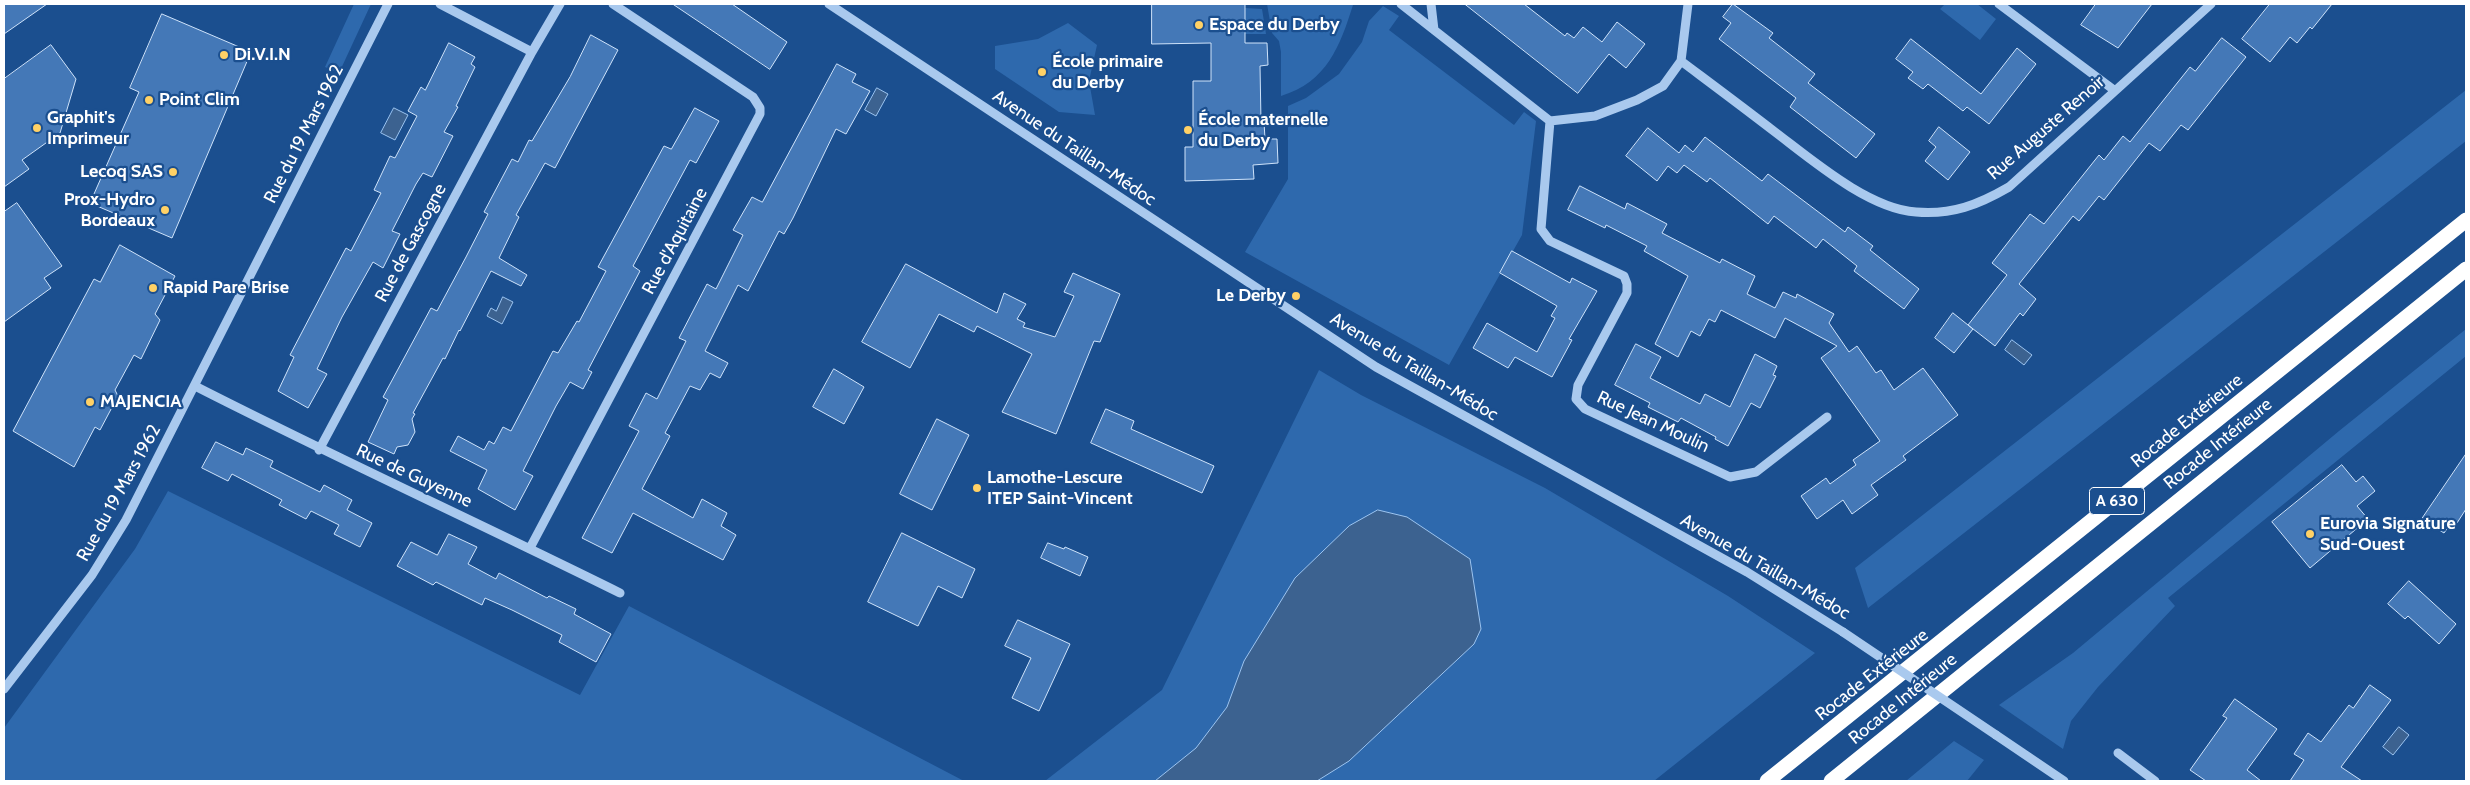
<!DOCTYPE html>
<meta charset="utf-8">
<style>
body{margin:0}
#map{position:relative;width:2470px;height:785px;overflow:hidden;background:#1b4f8f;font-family:Cabin,sans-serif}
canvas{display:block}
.frame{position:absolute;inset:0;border:5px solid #fff;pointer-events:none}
</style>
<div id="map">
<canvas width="2470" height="785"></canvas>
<div class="frame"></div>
</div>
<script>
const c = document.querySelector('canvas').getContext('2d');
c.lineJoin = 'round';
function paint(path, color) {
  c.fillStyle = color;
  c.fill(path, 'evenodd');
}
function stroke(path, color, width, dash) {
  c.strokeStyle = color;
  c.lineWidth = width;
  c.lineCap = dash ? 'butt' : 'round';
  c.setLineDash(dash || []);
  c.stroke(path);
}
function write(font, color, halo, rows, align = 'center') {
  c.font = font + ' Cabin,sans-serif';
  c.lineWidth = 4.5;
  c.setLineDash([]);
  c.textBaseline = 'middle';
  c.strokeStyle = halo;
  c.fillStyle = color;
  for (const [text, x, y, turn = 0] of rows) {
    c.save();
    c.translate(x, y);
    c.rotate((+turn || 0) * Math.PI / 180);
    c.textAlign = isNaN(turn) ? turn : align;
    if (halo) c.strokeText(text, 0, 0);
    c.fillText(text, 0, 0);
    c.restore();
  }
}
paint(new Path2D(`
 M354,4H371L339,73L325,67Z
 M1267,4L1353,5C1340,46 1327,82 1281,96V52L1279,41L1272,33Z
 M1945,4H1977L1996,19L1980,40L1940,9Z
 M1383,6L1399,16L1389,30L1514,125L1524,112L1536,121L1522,235L1449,365L1245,252L1288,179V106L1306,98L1339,74L1362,42L1369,21Z
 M1245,8L1262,9L1266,34H1245Z
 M1068,23L1097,45L1089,81L1095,115L1059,112L995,69V46L1038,39Z
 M2466,90V141L1868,608L1855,568Z
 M2466,329V356L2168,598L2175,606L2098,687L2071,721L2063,749L1999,705L2073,653L2339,431Z
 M1319,370L1361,395L1545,488L1728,596L1815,653L1654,781H1045L1162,690Z
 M168,491L580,695L629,606L964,781H4V728L135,549Z
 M1954,741L1984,760L1967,781H1906Z`), '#2e69ad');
const water = new Path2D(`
 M877,88L888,94L876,116L865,110Z
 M394,108L408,115L395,140L381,133Z
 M503,297L513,302L502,324L487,316L491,308L496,311Z
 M2012,340L2032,355L2024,365L2005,350Z
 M1378,510L1407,517L1470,559L1481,629L1474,644L1349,761L1317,781H1155L1196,748L1227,707L1244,661L1295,578L1349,526Z
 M2399,727L2409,735L2393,755L2383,747Z`);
paint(water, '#3c6290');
stroke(water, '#9cc4f0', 1);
const building = new Path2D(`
 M4,4H47L4,34Z
 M673,4H732L787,42L770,69Z
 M1152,4H1245V43H1267L1268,65L1260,66L1261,122H1264L1265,139H1277L1278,163L1253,165L1254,179L1185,181V147H1193V81H1211V43L1152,44Z
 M1465,4H1524L1565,36L1567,33L1574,38L1583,27L1602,42L1617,22L1645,44L1626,68L1609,54L1578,93Z
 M1733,4L1773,33L1769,38L1815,74L1808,83L1875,134L1856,158L1790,107L1796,98L1719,39L1731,23L1723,17Z
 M2096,4H2152L2118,48L2081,25Z
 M2270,4H2332L2312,29L2310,27L2297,43L2290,37L2270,62L2242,39Z
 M162,14L251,52L172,238L90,203L139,92L130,88Z
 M591,35L618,50L555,168L545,163L516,215L519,217L499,258L527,275L521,286L491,271L460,331L459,330L445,359L443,358L413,413L415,414L412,419L415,432L408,445L397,447L394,454L368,442L388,400L383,397L431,308L437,311L466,257L488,214L484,212L512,159L518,162L529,140L532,141L570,77Z
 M2222,38L2246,57L2188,130L2181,125L2160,151L2149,143L2104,200L2099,196L2079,221L2073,216L2019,284L2036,299L2023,316L2020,313L1995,346L1968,325L2007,275L1992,263L2030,214L2044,224L2099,155L2104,160L2123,136L2130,142L2190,67L2195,71Z
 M1911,39L1981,94L2017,48L2036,64L1989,124L1967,107L1963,111L1928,84L1923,89L1908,78L1913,72L1896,59Z
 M449,43L475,57L471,64L475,67L456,106L458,107L444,132L453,136L432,177L423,173L416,184L392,231L400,234L383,268L373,262L342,317L317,369L327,374L308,408L278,391L294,357L290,355L346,248L351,251L381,193L374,190L390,156L395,158L417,116L408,111L421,87L425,90Z
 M51,45L76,79L60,133L22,160L29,169L4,187V79Z
 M837,64L856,74L852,82L870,91L846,134L836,129L793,218L784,234L779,231L748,291L738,285L705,351L728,363L720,378L710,373L700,390L690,386L665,433L670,436L642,489L693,518L702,499L727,513L721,526L736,535L723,560L633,513L612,553L582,538L639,431L629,426L646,393L657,399L686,341L679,338L707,284L716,289L743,235L733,230L752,197L762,202Z
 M695,108L719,121L696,163L690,160L633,266L640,271L588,370L592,372L583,389L570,382L556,406L523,471L533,476L515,510L478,489L487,470L450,451L458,436L484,450L489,441L494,444L503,427L511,431L553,351L558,353L577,321L579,322L606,271L598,267L664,146L671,149Z
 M1939,127L1970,152L1948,180L1925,161L1936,147L1929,141Z
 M1648,128L1679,153L1685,145L1693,152L1705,137L1762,181L1768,174L1845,232L1848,227L1873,246L1870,250L1919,289L1904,309L1854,271L1857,266L1823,239L1816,248L1774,216L1768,224L1710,178L1707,182L1684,165L1677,173L1668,166L1657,181L1626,156Z
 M1580,186L1625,209L1627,203L1667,224L1662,233L1720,263L1722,259L1755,276L1747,294L1775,308L1783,292L1796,298L1797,294L1834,314L1829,323L1849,352L1857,346L1876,373L1881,370L1894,390L1923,368L1958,415L1903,456L1906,460L1871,485L1878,495L1852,514L1843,500L1817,519L1801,496L1826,478L1830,484L1856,465L1853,460L1880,441L1821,358L1837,346L1785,318L1775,338L1721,310L1715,322L1709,319L1700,336L1691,331L1678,357L1655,344L1688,276L1644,251L1647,246L1606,225L1605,228L1568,210Z
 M17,203L62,266L44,278L51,288L4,322V212Z
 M120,245L175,276L155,314L160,320L141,359L134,355L115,390L118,396L100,430L95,427L74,467L13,431L94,279L100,282Z
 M1512,251L1570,283L1572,278L1597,291L1569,339L1572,340L1552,377L1515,357L1508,368L1473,348L1487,323L1537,352L1555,318L1551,316L1557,306L1500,273Z
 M906,264L997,313L1004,293L1026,304L1017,319L1025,323L1023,327L1055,337L1074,296L1064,292L1073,273L1120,294L1100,342L1094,341L1056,434L1002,412L1032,354L977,326L974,332L939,314L910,368L862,342Z
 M1953,313L1973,329L1954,353L1935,338Z
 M1636,344L1661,357L1650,378L1700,404L1705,394L1730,407L1755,354L1777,366L1773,375L1776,376L1760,408L1751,403L1728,446L1715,439L1716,437L1681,418L1678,422L1648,407L1650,403L1615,385Z
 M834,369L864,387L844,424L813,407Z
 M1106,409L1134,421L1131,429L1214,466L1202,493L1091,443Z
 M937,419L969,435L932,510L900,494Z
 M216,442L243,455L246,448L273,461L270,467L320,492L324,485L352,500L347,510L372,523L360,547L334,534L339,525L311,511L306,519L279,505L282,500L232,474L228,481L202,468Z
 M2466,454V509L2457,523L2453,520L2444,533L2422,519Z
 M2342,465L2356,482L2363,476L2375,491L2357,506L2368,519L2310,568L2272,522Z
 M902,533L975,569L962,598L938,586L918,626L868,602Z
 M449,534L477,547L468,564L496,579L499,573L547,598L549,596L576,609L574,614L611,634L596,662L559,642L562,635L512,610L485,598L482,605L436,582L433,585L397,566L411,542L437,555Z
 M1048,543L1064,549L1065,547L1088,557L1080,576L1041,558Z
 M2409,581L2456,624L2439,644L2408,616L2405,619L2388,604Z
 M1018,620L1070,644L1039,711L1012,698L1031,658L1005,646Z
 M2370,685L2391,700L2341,767L2362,781H2290L2304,760L2294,754L2308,733L2321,742L2349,705L2353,708Z
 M2235,699L2277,729L2247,770L2261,781H2206L2190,770L2227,718L2223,716Z`);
paint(building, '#4478b7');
stroke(building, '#cfe3fa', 1);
stroke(new Path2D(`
 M440,4L532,52L560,4
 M829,4L1376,367L1747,572L1843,632
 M1401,4L1550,121L1595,116L1637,100L1663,86L1681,61
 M1431,4L1434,30
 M1999,4L2114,90
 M1681,61C1713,85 1744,108 1775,132C1812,160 1869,209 1916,212C1952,215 1978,205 2009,187L2211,4
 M1681,61L1688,4
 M1550,121L1541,229L1550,241L1624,276L1627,284V293L1578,385L1576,399L1585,409L1730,477L1756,472L1827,417
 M195,386C336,458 479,523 620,593
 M319,450L532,52
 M530,548L760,114V108L753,97L613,4
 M4,689L92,575L126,520L388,4
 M1996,735L2064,781
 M2118,753L2155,781`), '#a9c9ee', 9);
stroke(new Path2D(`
 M1767,781L2466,220
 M1831,781L2466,269`), '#fff', 15);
stroke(new Path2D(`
 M1843,632L1996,735`), '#a9c9ee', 9);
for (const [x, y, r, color] of [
 [1199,25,5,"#ffd166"],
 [224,55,5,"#ffd166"],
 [1042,72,5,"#ffd166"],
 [149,100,5,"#ffd166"],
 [37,128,5,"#ffd166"],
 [1188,130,5,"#ffd166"],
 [173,172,5,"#ffd166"],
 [165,210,5,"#ffd166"],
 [153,288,5,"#ffd166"],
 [1296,296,5,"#ffd166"],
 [90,402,5,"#ffd166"],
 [977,488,5,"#ffd166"],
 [2310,534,5,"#ffd166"]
]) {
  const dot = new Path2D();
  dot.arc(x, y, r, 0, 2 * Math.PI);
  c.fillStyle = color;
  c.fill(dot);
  stroke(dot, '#1b4f8f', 2);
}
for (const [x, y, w] of [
 [2117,501,55]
]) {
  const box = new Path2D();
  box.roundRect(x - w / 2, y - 13.5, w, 27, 4);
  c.fillStyle = '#1b4f8f';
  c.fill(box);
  stroke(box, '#fff', 1);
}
write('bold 16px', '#fff', null, [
 ["A 630",2117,501]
]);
write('bold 18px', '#fff', '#1b4f8f', [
 ["Espace du Derby",1209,25],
 ["Di.V.I.N",234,55],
 ["École primaire",1052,62],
 ["du Derby",1052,83],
 ["Point Clim",159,100],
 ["Graphit's",47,118],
 ["Imprimeur",47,139],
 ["École maternelle",1198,120],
 ["du Derby",1198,141],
 ["Lecoq SAS",163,172,"right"],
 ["Prox-Hydro",155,200,"right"],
 ["Bordeaux",155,221,"right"],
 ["Rapid Pare Brise",163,288],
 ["Le Derby",1286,296,"right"],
 ["MAJENCIA",100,402],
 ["Lamothe-Lescure",987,478],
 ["ITEP Saint-Vincent",987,499],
 ["Eurovia Signature",2320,524],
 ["Sud-Ouest",2320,545]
], 'left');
write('18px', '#fff', '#1b4f8f', [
 ["Rue Auguste Renoir",2046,128,-41],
 ["Rue du 19 Mars 1962",304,134,-63],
 ["Avenue du Taillan-Médoc",1074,148,34],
 ["Rue d'Aquitaine",675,241,-62],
 ["Rue de Gascogne",411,243,-62],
 ["Avenue du Taillan-Médoc",1414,367,31],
 ["Rocade Extérieure",2187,421,-39],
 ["Rue Jean Moulin",1653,422,25],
 ["Rocade Intérieure",2218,444,-39],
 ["Rue de Guyenne",414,476,25],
 ["Rue du 19 Mars 1962",119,493,-61],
 ["Avenue du Taillan-Médoc",1765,567,30],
 ["Rocade Extérieure",1872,675,-38],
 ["Rocade Intérieure",1903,699,-39]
]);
</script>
